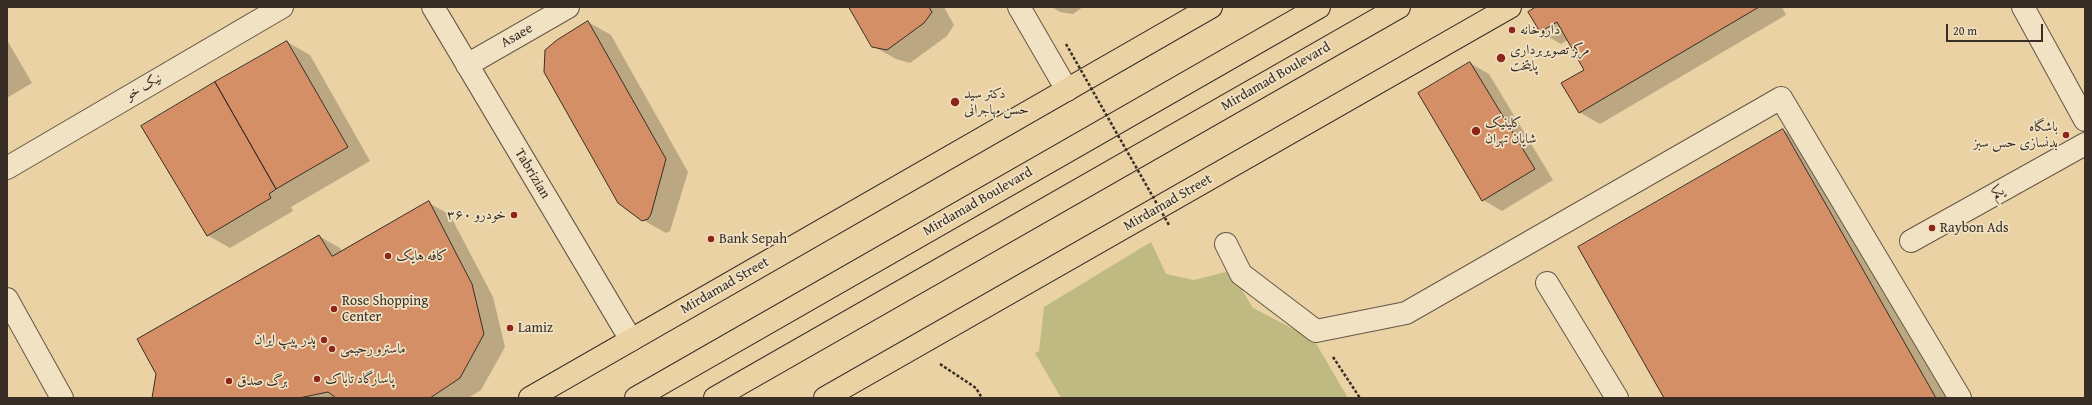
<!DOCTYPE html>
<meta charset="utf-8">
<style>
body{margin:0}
#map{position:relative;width:2092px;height:405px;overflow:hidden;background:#ead2a4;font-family:"Gentium Book Plus",serif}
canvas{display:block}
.frame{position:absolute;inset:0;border:8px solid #382e26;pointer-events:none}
.scale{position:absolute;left:1946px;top:24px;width:97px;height:18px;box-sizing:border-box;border:2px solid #382e26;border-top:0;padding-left:5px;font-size:12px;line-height:14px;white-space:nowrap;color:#382e26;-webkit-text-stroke:3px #f1e2c4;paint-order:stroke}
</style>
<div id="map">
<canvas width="2092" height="405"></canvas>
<div class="frame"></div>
<div class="scale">20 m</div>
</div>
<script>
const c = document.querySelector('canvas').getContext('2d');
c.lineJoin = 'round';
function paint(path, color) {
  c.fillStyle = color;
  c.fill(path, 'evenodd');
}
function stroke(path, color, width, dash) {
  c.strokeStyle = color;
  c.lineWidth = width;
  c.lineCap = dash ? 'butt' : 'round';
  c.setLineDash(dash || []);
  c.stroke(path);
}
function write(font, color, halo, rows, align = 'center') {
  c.font = font + ' "Gentium Book Plus",Amiri,serif';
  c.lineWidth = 3.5;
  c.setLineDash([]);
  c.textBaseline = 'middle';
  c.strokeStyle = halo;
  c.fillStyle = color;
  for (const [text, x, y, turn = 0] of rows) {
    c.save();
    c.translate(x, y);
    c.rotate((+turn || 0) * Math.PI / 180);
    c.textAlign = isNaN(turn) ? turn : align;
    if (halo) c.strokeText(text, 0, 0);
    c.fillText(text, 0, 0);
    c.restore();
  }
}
paint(new Path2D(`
 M1151,242L1166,274L1194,280L1230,271L1253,308L1314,340L1348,398H1061L1035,353L1039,351L1044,307Z`), '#bfba81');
paint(new Path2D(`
 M851,7H944L954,25L947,36L910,63L896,59L873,46Z
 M1052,7H1083L1073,14L1060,12Z
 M1538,7H1782L1786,15L1600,124L1579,112L1585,70L1568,40L1561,44L1540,32Z
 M588,22L611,35L688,172L670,231L666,233L643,220Z
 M7,40L32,83L7,98Z
 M287,42L310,55L370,161L291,207L293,211L230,248L207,235Z
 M1470,63L1489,74L1553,180L1502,211L1483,200L1419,94Z
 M1783,130L1804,143L1949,398H1665Z
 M429,203L450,215L493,297L505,347L481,390L468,398H153L319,236L340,248L342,252Z`), '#0003');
const building = new Path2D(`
 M849,7H929L932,12L924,23L887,50L872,47Z
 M1536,7H1759L1579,113L1561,83L1584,70L1557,22L1540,32L1528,12Z
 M588,21L666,159L651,214L648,219L642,221L618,203L544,72L545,50L557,40Z
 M287,41L348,147L276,189L215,82Z
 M1470,62L1535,169L1482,201L1418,93Z
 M215,82L276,189L269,194L271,198L207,236L141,126Z
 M1783,129L1936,398H1664L1578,247Z
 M429,201L472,284L484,334L460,378L430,398H336L328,392L299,398H152L156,374L137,339L319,235L332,256Z`);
paint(building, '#d48f66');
stroke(building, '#382e26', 1);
const minor = new Path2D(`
 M433,7L631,340
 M1019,7L1067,90
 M2023,7L2085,120
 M467,65L568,7
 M7,168L282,7
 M1911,241L2085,144
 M1226,244L1241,274L1316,331L1406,313L1781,98L1960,398
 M1547,283L1617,398
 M7,299L62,398`);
const major = new Path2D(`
 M530,398L1211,7
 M636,398L1319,7
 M715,398L1399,7
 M825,398L1510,7`);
stroke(minor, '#645746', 24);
stroke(major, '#382e26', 24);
stroke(new Path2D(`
 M1333,357L1360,398
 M940,364L976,388L982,398`), '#382e26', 2.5, [3, 2]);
stroke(minor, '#f1e2c4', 22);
stroke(major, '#ead2a4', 22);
stroke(new Path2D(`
 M1066,44L1169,225`), '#382e26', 2.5, [3, 2]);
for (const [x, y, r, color] of [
 [1512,30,4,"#8f2418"],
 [1501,58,5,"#8f2418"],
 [955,102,5,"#8f2418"],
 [1476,131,5,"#8f2418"],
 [2066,135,4,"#8f2418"],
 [514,215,4,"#8f2418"],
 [1932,228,4,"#8f2418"],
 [711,239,4,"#8f2418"],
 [388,256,4,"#8f2418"],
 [334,309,4,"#8f2418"],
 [510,328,4,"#8f2418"],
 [324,340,4,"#8f2418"],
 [332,349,4,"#8f2418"],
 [317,379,4,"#8f2418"],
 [229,381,4,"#8f2418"]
]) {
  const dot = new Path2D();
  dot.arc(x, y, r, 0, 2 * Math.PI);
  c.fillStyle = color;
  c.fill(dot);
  stroke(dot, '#f1e2c4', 1.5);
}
write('14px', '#382e26', '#f1e2c4', [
 ["داروخانه",1520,30],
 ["مرکز تصویربرداری",1510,50],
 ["پایتخت",1510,66],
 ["دکتر سید",964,94],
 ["حسن مهاجرانی",964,110],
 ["کلینیک",1485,123],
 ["شایان تهران",1485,139],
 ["باشگاه",2058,127,"right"],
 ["بدنسازی حس سبز",2058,143,"right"],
 ["خودرو ۳۶۰",506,215,"right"],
 ["Raybon Ads",1940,228],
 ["Bank Sepah",719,239],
 ["کافه هایک",396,256],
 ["Rose Shopping",342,301],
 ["Center",342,317],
 ["Lamiz",518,328],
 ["پدر پیپ ایران",316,340,"right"],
 ["ماسترو رحیمی",340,349],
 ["پاسارگاد تاباک",325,379],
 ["برگ صدق",237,381]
], 'left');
write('14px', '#382e26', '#f1e2c4', [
 ["Asaee",517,36,-30],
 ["Mirdamad Boulevard",1276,77,-30],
 ["نیک خو",144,87,-30],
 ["Tabrizian",532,174,59],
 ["یکم",1998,193,-29],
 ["Mirdamad Boulevard",978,202,-30],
 ["Mirdamad Street",1168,203,-30],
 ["Mirdamad Street",725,286,-30]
]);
</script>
